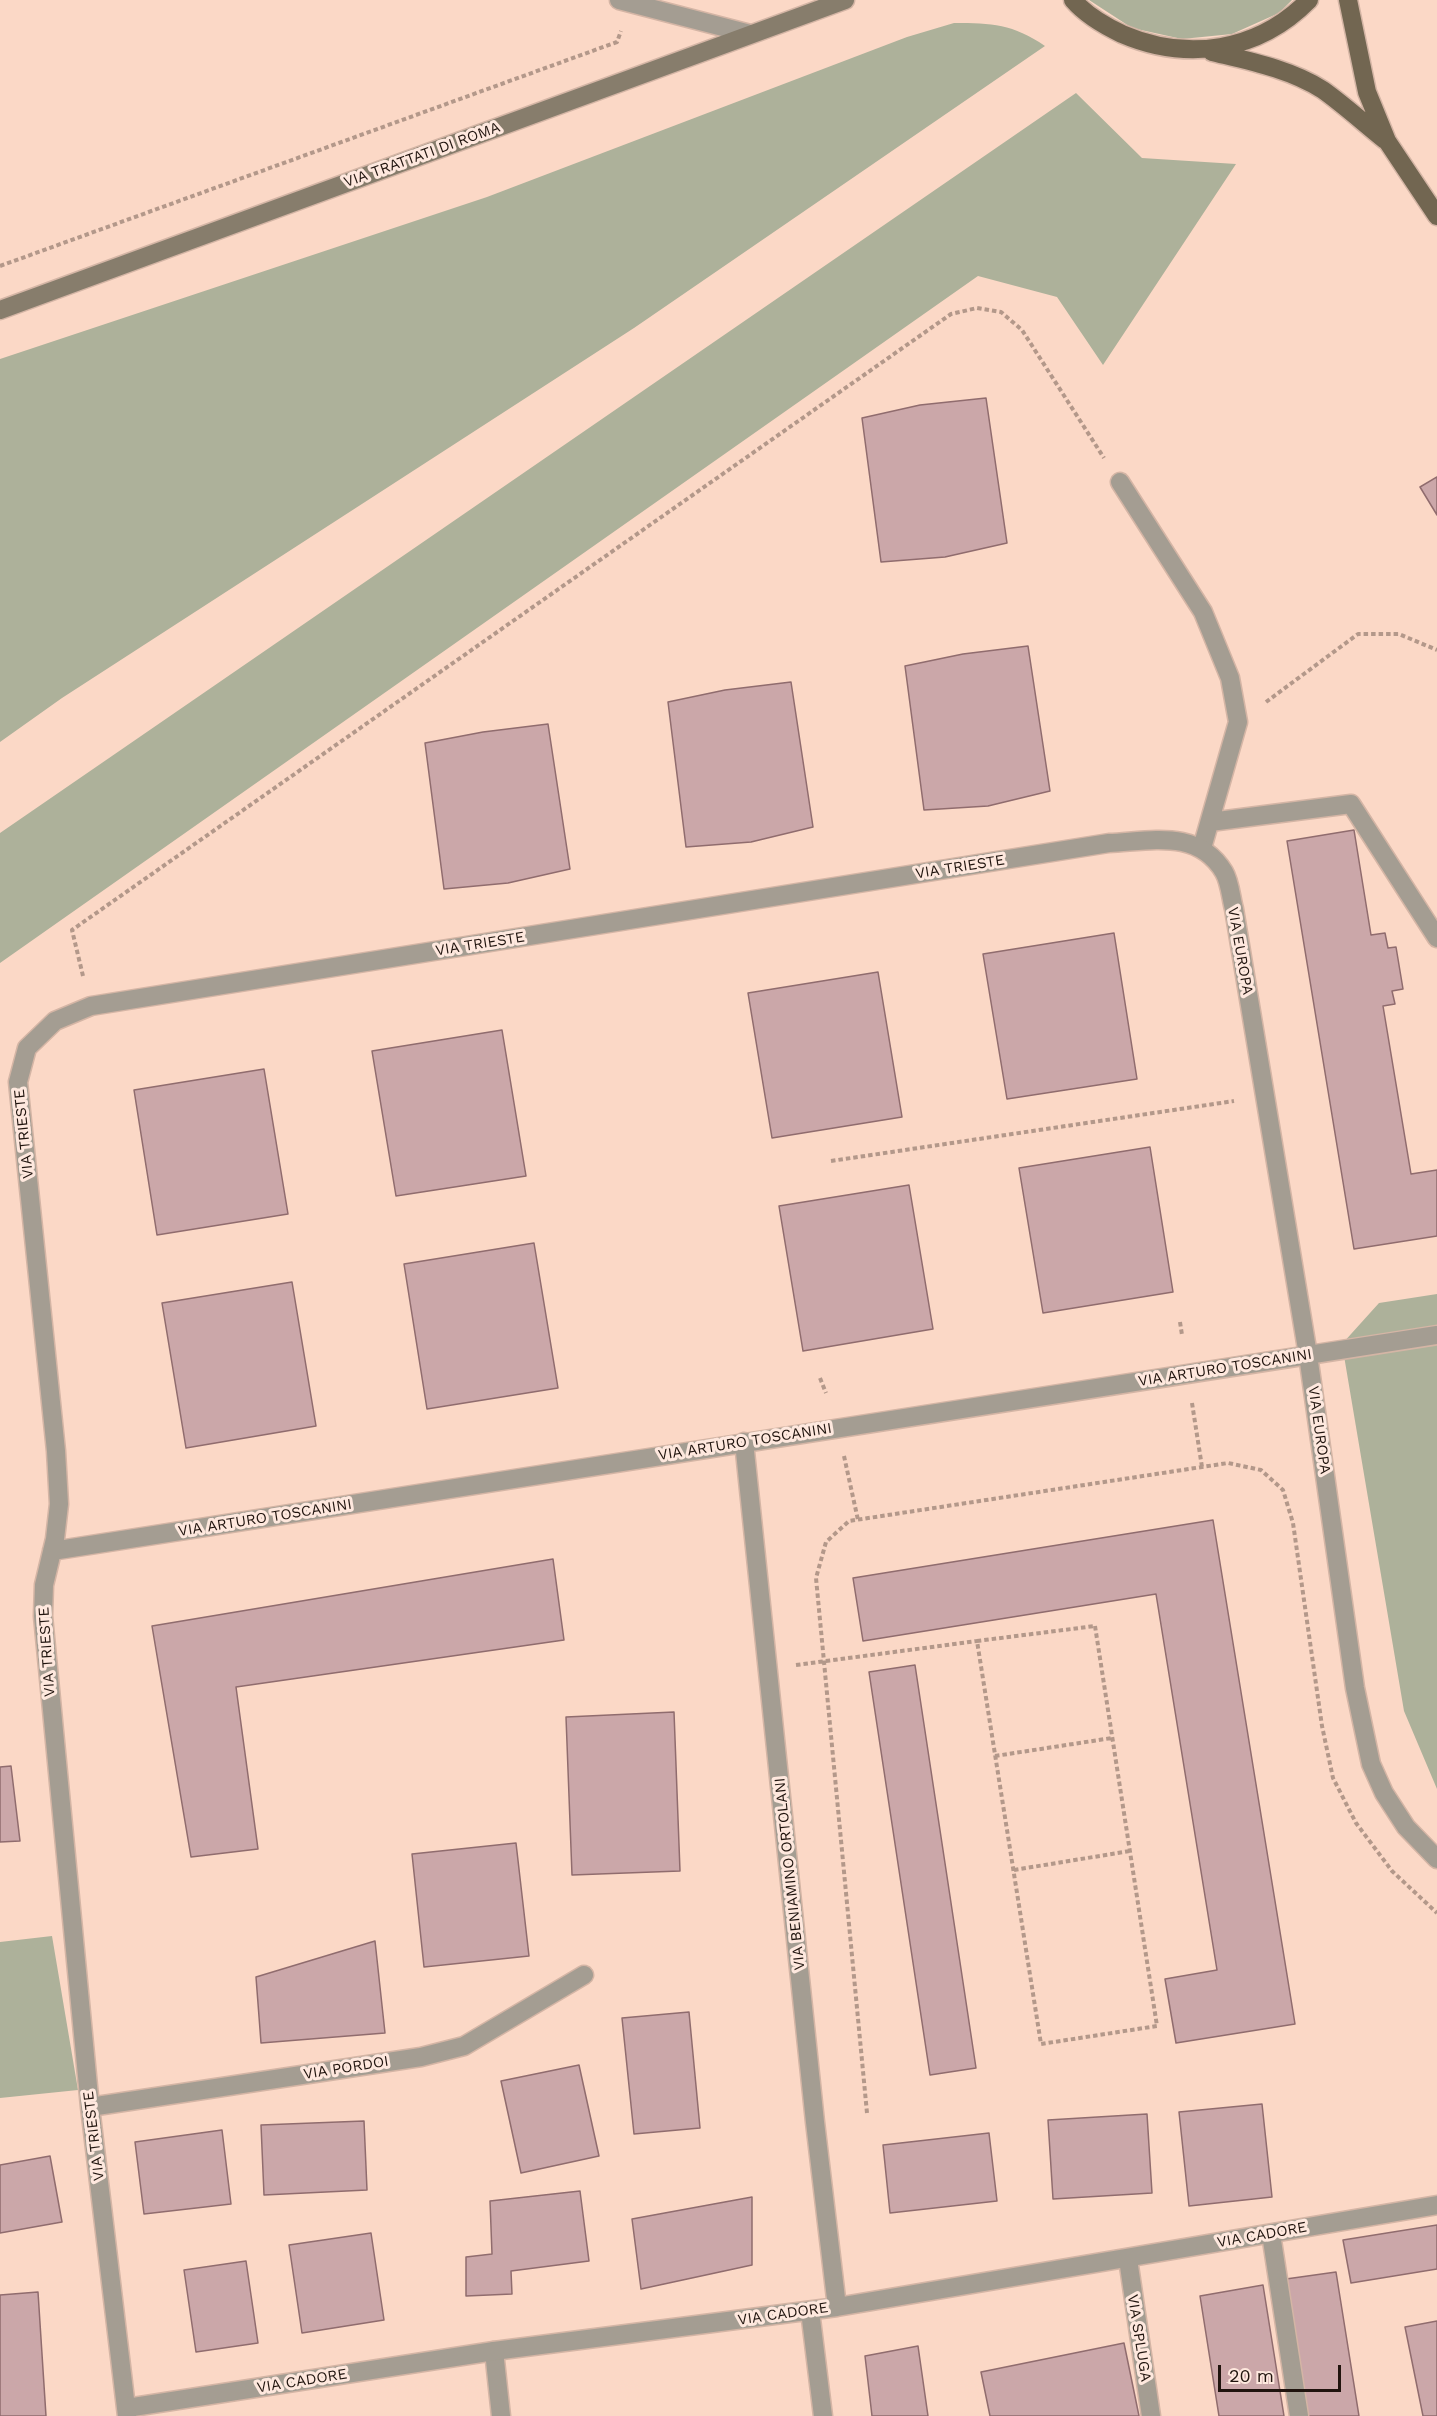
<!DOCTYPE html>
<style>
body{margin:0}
#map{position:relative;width:1437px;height:2416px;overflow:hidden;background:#fbd8c6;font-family:"Work Sans",sans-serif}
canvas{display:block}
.scale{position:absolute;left:1218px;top:2365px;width:123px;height:27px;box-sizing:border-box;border:3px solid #20140e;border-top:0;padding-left:8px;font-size:18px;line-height:21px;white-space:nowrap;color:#20140e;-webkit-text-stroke:4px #fee8de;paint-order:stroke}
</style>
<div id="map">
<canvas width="1437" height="2416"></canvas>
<div class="scale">20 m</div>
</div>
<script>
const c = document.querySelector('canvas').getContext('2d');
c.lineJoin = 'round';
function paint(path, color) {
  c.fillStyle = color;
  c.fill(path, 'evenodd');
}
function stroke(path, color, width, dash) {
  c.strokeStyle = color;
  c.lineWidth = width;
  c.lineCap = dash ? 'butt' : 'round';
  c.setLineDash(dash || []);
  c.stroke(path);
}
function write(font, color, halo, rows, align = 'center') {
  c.font = font + ' "Work Sans",sans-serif';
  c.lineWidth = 6;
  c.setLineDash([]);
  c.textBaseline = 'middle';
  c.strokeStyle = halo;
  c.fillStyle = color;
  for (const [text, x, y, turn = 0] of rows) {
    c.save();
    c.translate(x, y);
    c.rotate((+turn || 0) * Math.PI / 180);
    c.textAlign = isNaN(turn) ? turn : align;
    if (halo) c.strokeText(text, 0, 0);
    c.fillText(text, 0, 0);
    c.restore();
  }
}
paint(new Path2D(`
 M1089,0H1292L1279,13L1232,34L1182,39L1132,28Z
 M954,23C992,23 1013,24 1045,46L634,328L62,698L0,742V359L487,197L907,37Z
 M1076,93L1142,158L1236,164L1103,365L1057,297L978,276L0,963V833Z
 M1437,1294V1789L1404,1711L1342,1344L1379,1303Z
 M52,1936L78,2090L0,2098V1942Z`), '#adb19a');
const building = new Path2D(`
 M986,398L1007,543L945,557L881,562L862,418L920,405Z
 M1437,477V515L1420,487Z
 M1028,646L1050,791L988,806L924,810L905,666L963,654Z
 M791,682L813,827L751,842L686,847L668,702L725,690Z
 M548,724L570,869L508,883L444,889L425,743L483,732Z
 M1354,830L1371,935L1385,933L1388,948L1396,947L1403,989L1392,991L1395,1004L1383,1006L1411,1174L1437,1170V1236L1354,1249L1287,841Z
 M1114,933L1137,1079L1007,1099L983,954Z
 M878,972L902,1117L772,1138L748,993Z
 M502,1030L526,1176L396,1196L372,1051Z
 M264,1069L288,1214L157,1235L134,1090Z
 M1150,1147L1173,1292L1043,1313L1019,1168Z
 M909,1185L933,1329L803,1351L779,1206Z
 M534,1243L558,1388L427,1409L404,1264Z
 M292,1282L316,1426L186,1448L162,1303Z
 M1213,1520L1295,2024L1176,2043L1165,1979L1217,1970L1156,1594L863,1641L853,1578Z
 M553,1559L564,1640L236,1687L258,1849L191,1857L152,1626Z
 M915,1665L976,2068L930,2075L869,1672Z
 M674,1712L680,1871L572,1875L566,1717Z
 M11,1766L20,1841L0,1842V1767Z
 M516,1843L529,1956L424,1967L412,1854Z
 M375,1941L385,2033L261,2043L256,1977Z
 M689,2012L700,2128L634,2134L622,2018Z
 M579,2065L599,2156L521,2173L501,2081Z
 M1262,2104L1272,2197L1189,2206L1179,2112Z
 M1147,2114L1152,2193L1053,2199L1048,2120Z
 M364,2121L367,2190L264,2195L261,2125Z
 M222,2130L231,2204L144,2214L135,2142Z
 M989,2133L997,2201L890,2213L883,2145Z
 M50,2156L62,2222L0,2233V2165Z
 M580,2191L589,2261L511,2271L512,2294L466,2296V2257L492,2254L490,2201Z
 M752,2197V2265L641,2289L632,2219Z
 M1437,2225V2269L1351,2283L1343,2240Z
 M371,2233L384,2320L302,2333L289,2245Z
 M246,2261L258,2343L196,2352L184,2270Z
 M1336,2272L1359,2416H1308L1286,2279Z
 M1263,2285L1284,2416H1219L1200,2296Z
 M38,2292L46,2416H0V2295Z
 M1437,2321V2416H1423L1405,2327Z
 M1124,2343L1139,2416H990L981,2372Z
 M918,2346L928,2416H872L865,2356Z`);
paint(building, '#cba7a9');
stroke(building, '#906c6e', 1.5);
const service = new Path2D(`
 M619,0L750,34
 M1120,482L1203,612L1230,678L1238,722L1202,848
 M1210,822L1351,804L1437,938
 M494,2351L501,2416`);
const minor = new Path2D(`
 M744,1442L815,2122L837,2307
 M52,1551L1437,1335
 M90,2107L421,2057L464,2046L584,1975
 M1271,2234L1299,2416
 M1128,2259L1151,2416
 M810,2311L823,2416
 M127,2408L494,2351L837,2307L1437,2205
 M127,2416L90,2107L43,1616L44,1585L55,1539L59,1504L56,1451L18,1082L27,1048L55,1021L91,1006L1109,843C1152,841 1198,829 1224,872C1230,882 1231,898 1234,909L1308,1355L1355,1688L1371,1764L1384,1793L1406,1827L1437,1859`);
const secondary = new Path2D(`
 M0,310L845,0`);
const primary = new Path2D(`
 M1073,0C1085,14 1105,26 1122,34C1187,62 1258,52 1309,0
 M1348,0L1367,92L1387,141L1437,216
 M1212,52C1249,61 1290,69 1323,90C1344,105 1365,124 1385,140`);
stroke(service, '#d4b5a5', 21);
stroke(minor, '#d4b5a5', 21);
stroke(secondary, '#d4b5a5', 21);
stroke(primary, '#d4b5a5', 21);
stroke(new Path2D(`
 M0,266L617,42L621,31
 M1266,702L1358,634H1399L1437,650
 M83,976L72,930L951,314L977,308L1001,312L1022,330L1104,458
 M831,1161L1234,1101
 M1180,1322L1182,1335
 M820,1378L826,1393
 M1192,1403L1202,1467
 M844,1456L858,1520
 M1095,1626L1157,2026L1041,2044L977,1641Z
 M796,1665L977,1641
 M995,1756L1112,1738
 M1014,1870L1130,1851
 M867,2113L816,1578L826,1542L849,1521L1228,1463L1261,1470L1283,1490L1293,1523L1322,1726L1333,1778L1356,1823L1392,1871L1437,1913`), '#b3988a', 4, [4.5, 3]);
stroke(service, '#a49d92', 18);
stroke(minor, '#a49d92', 18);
stroke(secondary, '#877d6c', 18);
stroke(primary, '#726651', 18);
write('15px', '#20140e', '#fee8de', [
 ["VIA TRATTATI DI ROMA",422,155,-20],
 ["VIA TRIESTE",960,867,-9],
 ["VIA TRIESTE",480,944,-9],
 ["VIA EUROPA",1240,951,80],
 ["VIA TRIESTE",24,1134,-96],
 ["VIA ARTURO TOSCANINI",1225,1368,-9],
 ["VIA EUROPA",1319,1430,82],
 ["VIA ARTURO TOSCANINI",745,1442,-9],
 ["VIA ARTURO TOSCANINI",265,1518,-9],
 ["VIA TRIESTE",47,1652,-94],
 ["VIA BENIAMINO ORTOLANI",790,1874,-96],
 ["VIA PORDOI",346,2068,-9],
 ["VIA TRIESTE",94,2136,-97],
 ["VIA CADORE",1262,2235,-10],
 ["VIA CADORE",783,2314,-8],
 ["VIA SPLUGA",1139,2338,81],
 ["VIA CADORE",302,2381,-9]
]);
</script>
